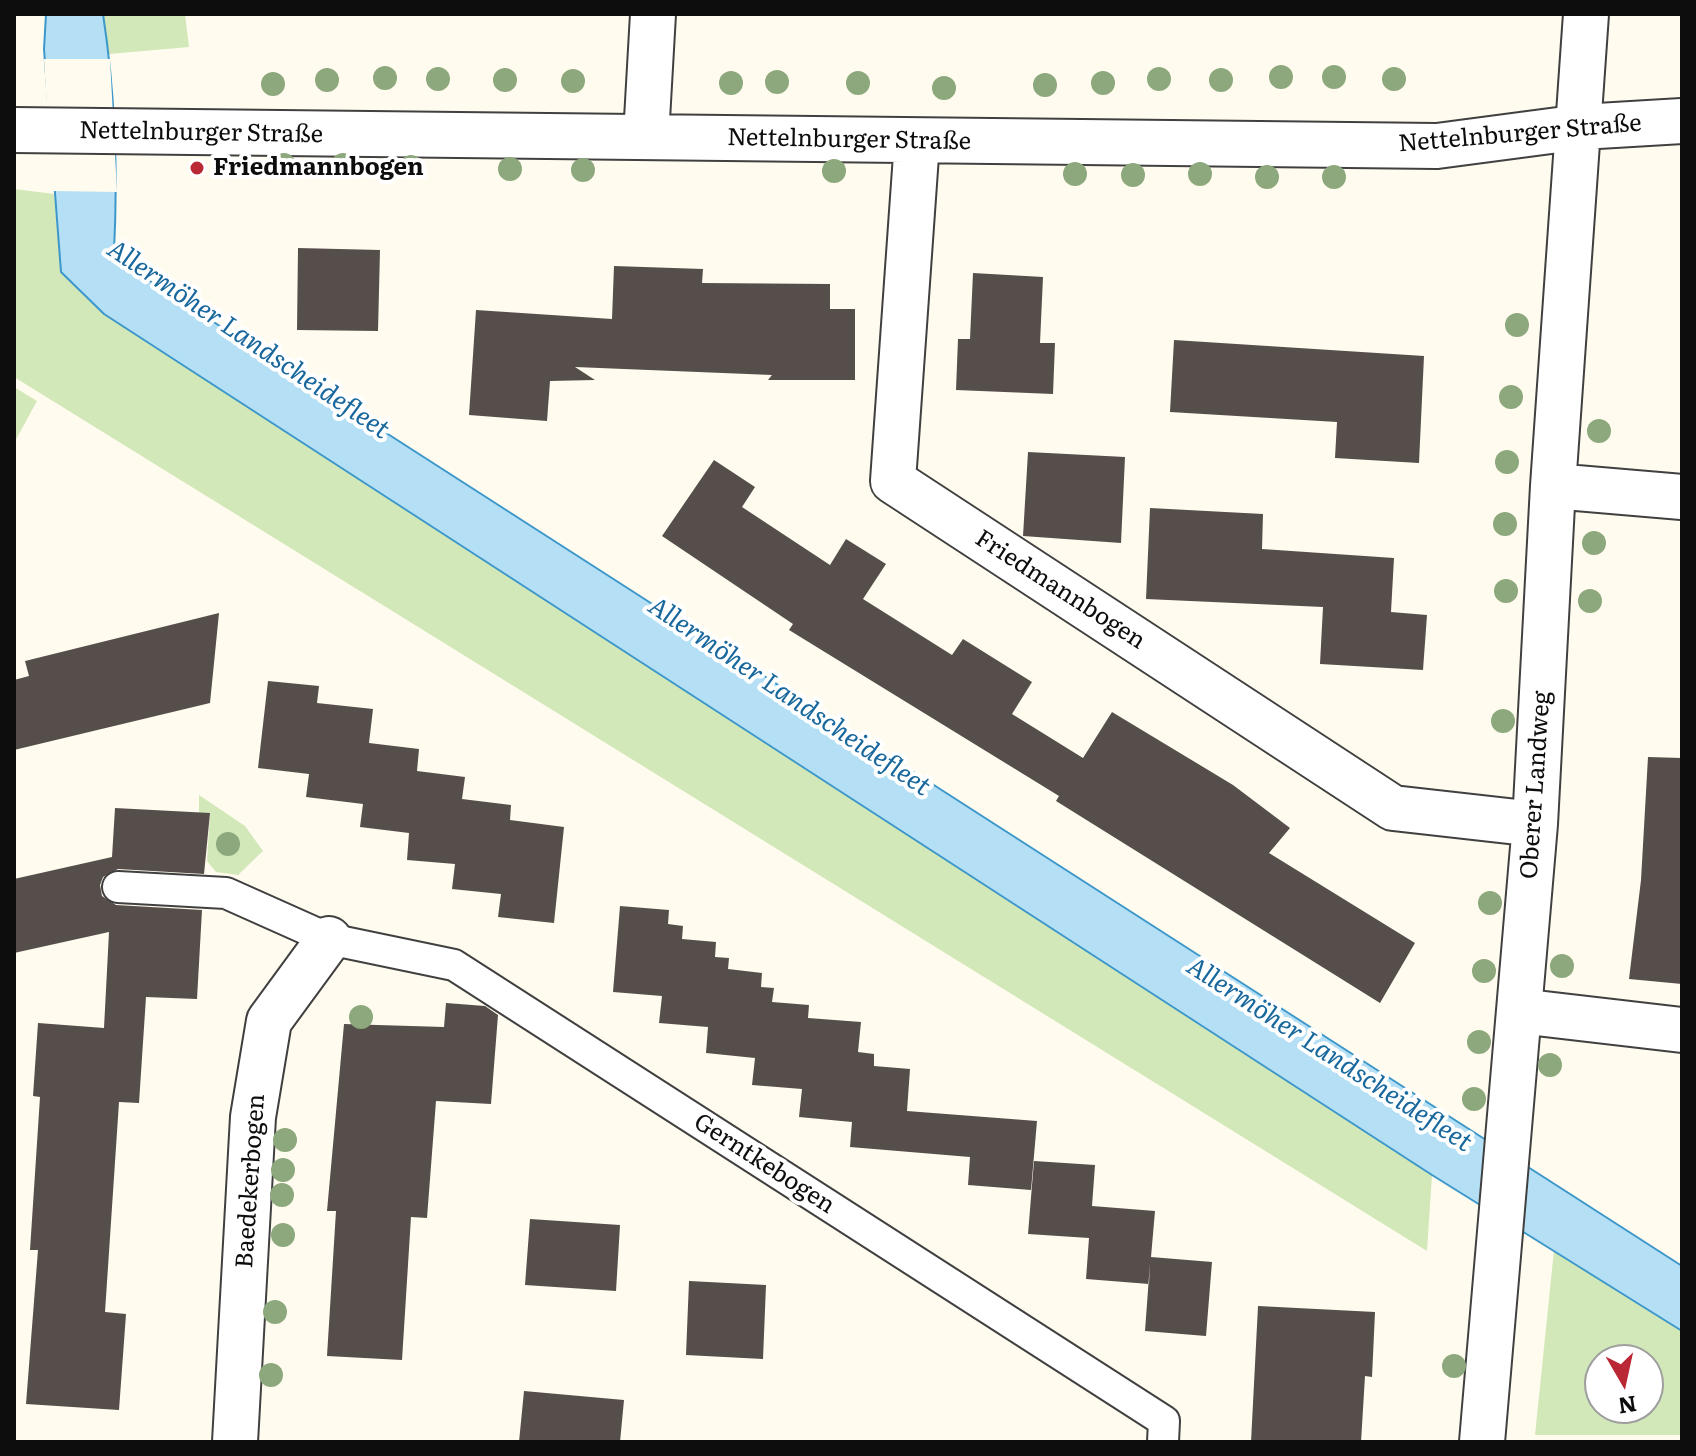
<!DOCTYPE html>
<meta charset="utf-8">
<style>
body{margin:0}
#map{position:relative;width:1696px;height:1456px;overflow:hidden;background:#fffbee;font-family:Literata,serif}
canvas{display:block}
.frame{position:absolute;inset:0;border:16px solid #0d0d0d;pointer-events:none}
.north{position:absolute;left:1584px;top:1344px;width:80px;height:80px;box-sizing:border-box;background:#fff;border:2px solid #9e9e9e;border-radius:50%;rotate:171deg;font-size:22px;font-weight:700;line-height:32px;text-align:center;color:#0d0d0d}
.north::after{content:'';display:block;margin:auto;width:28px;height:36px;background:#bb2835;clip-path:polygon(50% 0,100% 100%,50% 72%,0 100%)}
</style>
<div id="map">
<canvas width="1696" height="1456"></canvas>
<div class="frame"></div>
<div class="north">N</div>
</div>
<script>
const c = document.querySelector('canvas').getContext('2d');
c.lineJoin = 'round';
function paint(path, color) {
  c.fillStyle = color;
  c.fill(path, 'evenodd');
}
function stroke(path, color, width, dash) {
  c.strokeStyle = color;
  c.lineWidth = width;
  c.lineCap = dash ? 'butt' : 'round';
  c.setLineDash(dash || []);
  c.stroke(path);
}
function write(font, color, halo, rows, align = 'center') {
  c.font = font + ' Literata,serif';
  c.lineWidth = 8;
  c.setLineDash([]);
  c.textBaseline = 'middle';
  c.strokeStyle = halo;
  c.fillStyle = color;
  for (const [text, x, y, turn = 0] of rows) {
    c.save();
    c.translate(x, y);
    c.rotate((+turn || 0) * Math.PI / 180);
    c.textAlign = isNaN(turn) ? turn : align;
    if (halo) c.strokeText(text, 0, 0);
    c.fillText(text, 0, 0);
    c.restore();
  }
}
paint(new Path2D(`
 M103,14H185L189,47L109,54Z
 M14,189L54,194L61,272L104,314L1432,1175L1427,1251L14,377Z
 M14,387L37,401L14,443Z
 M199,795L245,826L263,851L238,875L216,872L207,861L210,814L199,813Z
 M1554,1250L1682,1331V1435H1535ZM1600,1360H1648V1408H1600Z`), '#d3e8b8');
const water = new Path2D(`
 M46,14H103C115,92 118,172 114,251L139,274L1682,1266V1331L1432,1175L104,314L61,272L44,49Z`);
paint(water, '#b4dff5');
stroke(water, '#3c97ca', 2);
paint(new Path2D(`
 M44,59H110L117,192L52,191Z`), '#fffbee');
paint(new Path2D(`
 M298,248L380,250L378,331L297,330Z
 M614,266L703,269L702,283L830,284V309H855V380H768L772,375L575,367L595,380L550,381L547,421L469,415L476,310L612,319Z
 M973,273L1043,277L1040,343H1055L1053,394L956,390L958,339H970Z
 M1174,340L1424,356L1419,463L1335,458L1337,422L1170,412Z
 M1028,452L1125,457L1121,543L1023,536Z
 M714,460L755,487L742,507L830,565L846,539L886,564L863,599L952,655L963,639L1032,682L1012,714L1083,758L1112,712L1233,785L1290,828L1269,853L1415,943L1380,1003L1056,801L1059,796L789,630L793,624L662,536Z
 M1150,508L1263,514L1262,549L1394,558L1391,612L1427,615L1423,670L1320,664L1323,607L1146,599Z
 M219,613L210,703L14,750V680L29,676L25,661Z
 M268,681L319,686L317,703L373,709L369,743L419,749L417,771L465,777L462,799L511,805L510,820L564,827L554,923L498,917L501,894L452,889L455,864L407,860L409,833L360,827L363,804L306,797L309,774L258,768Z
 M1648,757L1682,758V984L1629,979L1641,880Z
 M115,808L210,813L204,874L118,869L103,877L100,885L102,896L116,905L202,910L197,999L146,997L139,1103L119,1102L105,1312L126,1314L119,1410L26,1404L38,1250H30L40,1097L33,1096L38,1023L104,1028L109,932L14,953V879L112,857Z
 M620,906L669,910L668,924L683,926L682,939L716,942L715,957L729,958L728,969L762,973L761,987L774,988L772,1002L809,1005L808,1018L861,1022L858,1052L874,1054V1066L910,1069L907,1111L1037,1121L1031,1190L968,1185L970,1157L850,1147L852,1122L799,1117L802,1089L752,1085L755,1058L706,1053L708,1027L659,1023L662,996L613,992Z
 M446,1003L485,1006L498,1015L491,1104L436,1101L427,1218L411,1217L402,1360L327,1356L336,1211H327L344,1024L444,1027Z
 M1034,1161L1095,1165L1092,1206L1155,1211L1151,1257L1212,1262L1206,1336L1145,1331L1150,1263L1149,1284L1086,1279L1089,1238L1028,1234Z
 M530,1219L620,1225L616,1291L525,1285Z
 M689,1281L766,1285L763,1359L686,1355Z
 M1258,1306L1375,1312L1372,1377L1365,1376L1361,1442H1251Z
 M524,1391L624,1400L620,1442H519Z`), '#564e4a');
const service = new Path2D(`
 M118,887L226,893L329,939L454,965L1164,1421L1163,1442`);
const minor = new Path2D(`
 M14,130L1437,146L1581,127L1682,121
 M646,137L653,14
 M917,141L893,481L1393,808L1535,824
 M1553,486L1682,497
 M1519,1011L1682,1030
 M235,1442L253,1117L269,1021L329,939
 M1482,1442L1535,824L1553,486L1586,14`);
stroke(service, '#404040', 34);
stroke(minor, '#404040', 48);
stroke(service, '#fff', 30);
stroke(minor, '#fff', 44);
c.fillStyle = '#8da87c';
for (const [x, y] of [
 [1281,77],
 [1334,77],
 [385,78],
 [438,79],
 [1159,79],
 [1394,79],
 [327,80],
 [505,80],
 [1221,80],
 [573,81],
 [777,82],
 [731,83],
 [858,83],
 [1103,83],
 [273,84],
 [1045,85],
 [944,88],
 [284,165],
 [343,165],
 [411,167],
 [510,169],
 [583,170],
 [834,171],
 [1075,174],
 [1200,174],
 [1133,175],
 [1267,177],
 [1334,177],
 [1517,325],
 [1511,397],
 [1599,431],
 [1507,462],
 [1505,524],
 [1594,543],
 [1506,591],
 [1590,601],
 [1503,721],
 [228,844],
 [1490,903],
 [1562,966],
 [1484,971],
 [361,1017],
 [1479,1042],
 [1550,1065],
 [1474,1099],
 [285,1140],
 [283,1170],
 [282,1195],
 [283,1235],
 [275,1312],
 [1454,1366],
 [271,1375]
]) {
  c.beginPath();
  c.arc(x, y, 12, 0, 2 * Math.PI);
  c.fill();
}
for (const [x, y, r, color] of [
 [197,168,8,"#bb2835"]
]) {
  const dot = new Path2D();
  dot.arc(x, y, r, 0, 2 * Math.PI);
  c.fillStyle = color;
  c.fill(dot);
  stroke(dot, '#fff', 3);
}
write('24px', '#0d0d0d', '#fff', [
 ["Nettelnburger Straße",201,133,1],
 ["Nettelnburger Straße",1520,134,-5],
 ["Nettelnburger Straße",849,140,1],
 ["Friedmannbogen",1060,590,33],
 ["Oberer Landweg",1536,785,-86],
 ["Gerntkebogen",764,1164,33],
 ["Baedekerbogen",251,1181,-86]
]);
write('bold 24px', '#0d0d0d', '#fff', [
 ["Friedmannbogen",213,168]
], 'left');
write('italic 26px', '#19689d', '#fff', [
 ["Allermöher Landscheidefleet",248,340,34],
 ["Allermöher Landscheidefleet",789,697,34],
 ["Allermöher Landscheidefleet",1329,1055,33]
]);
</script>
